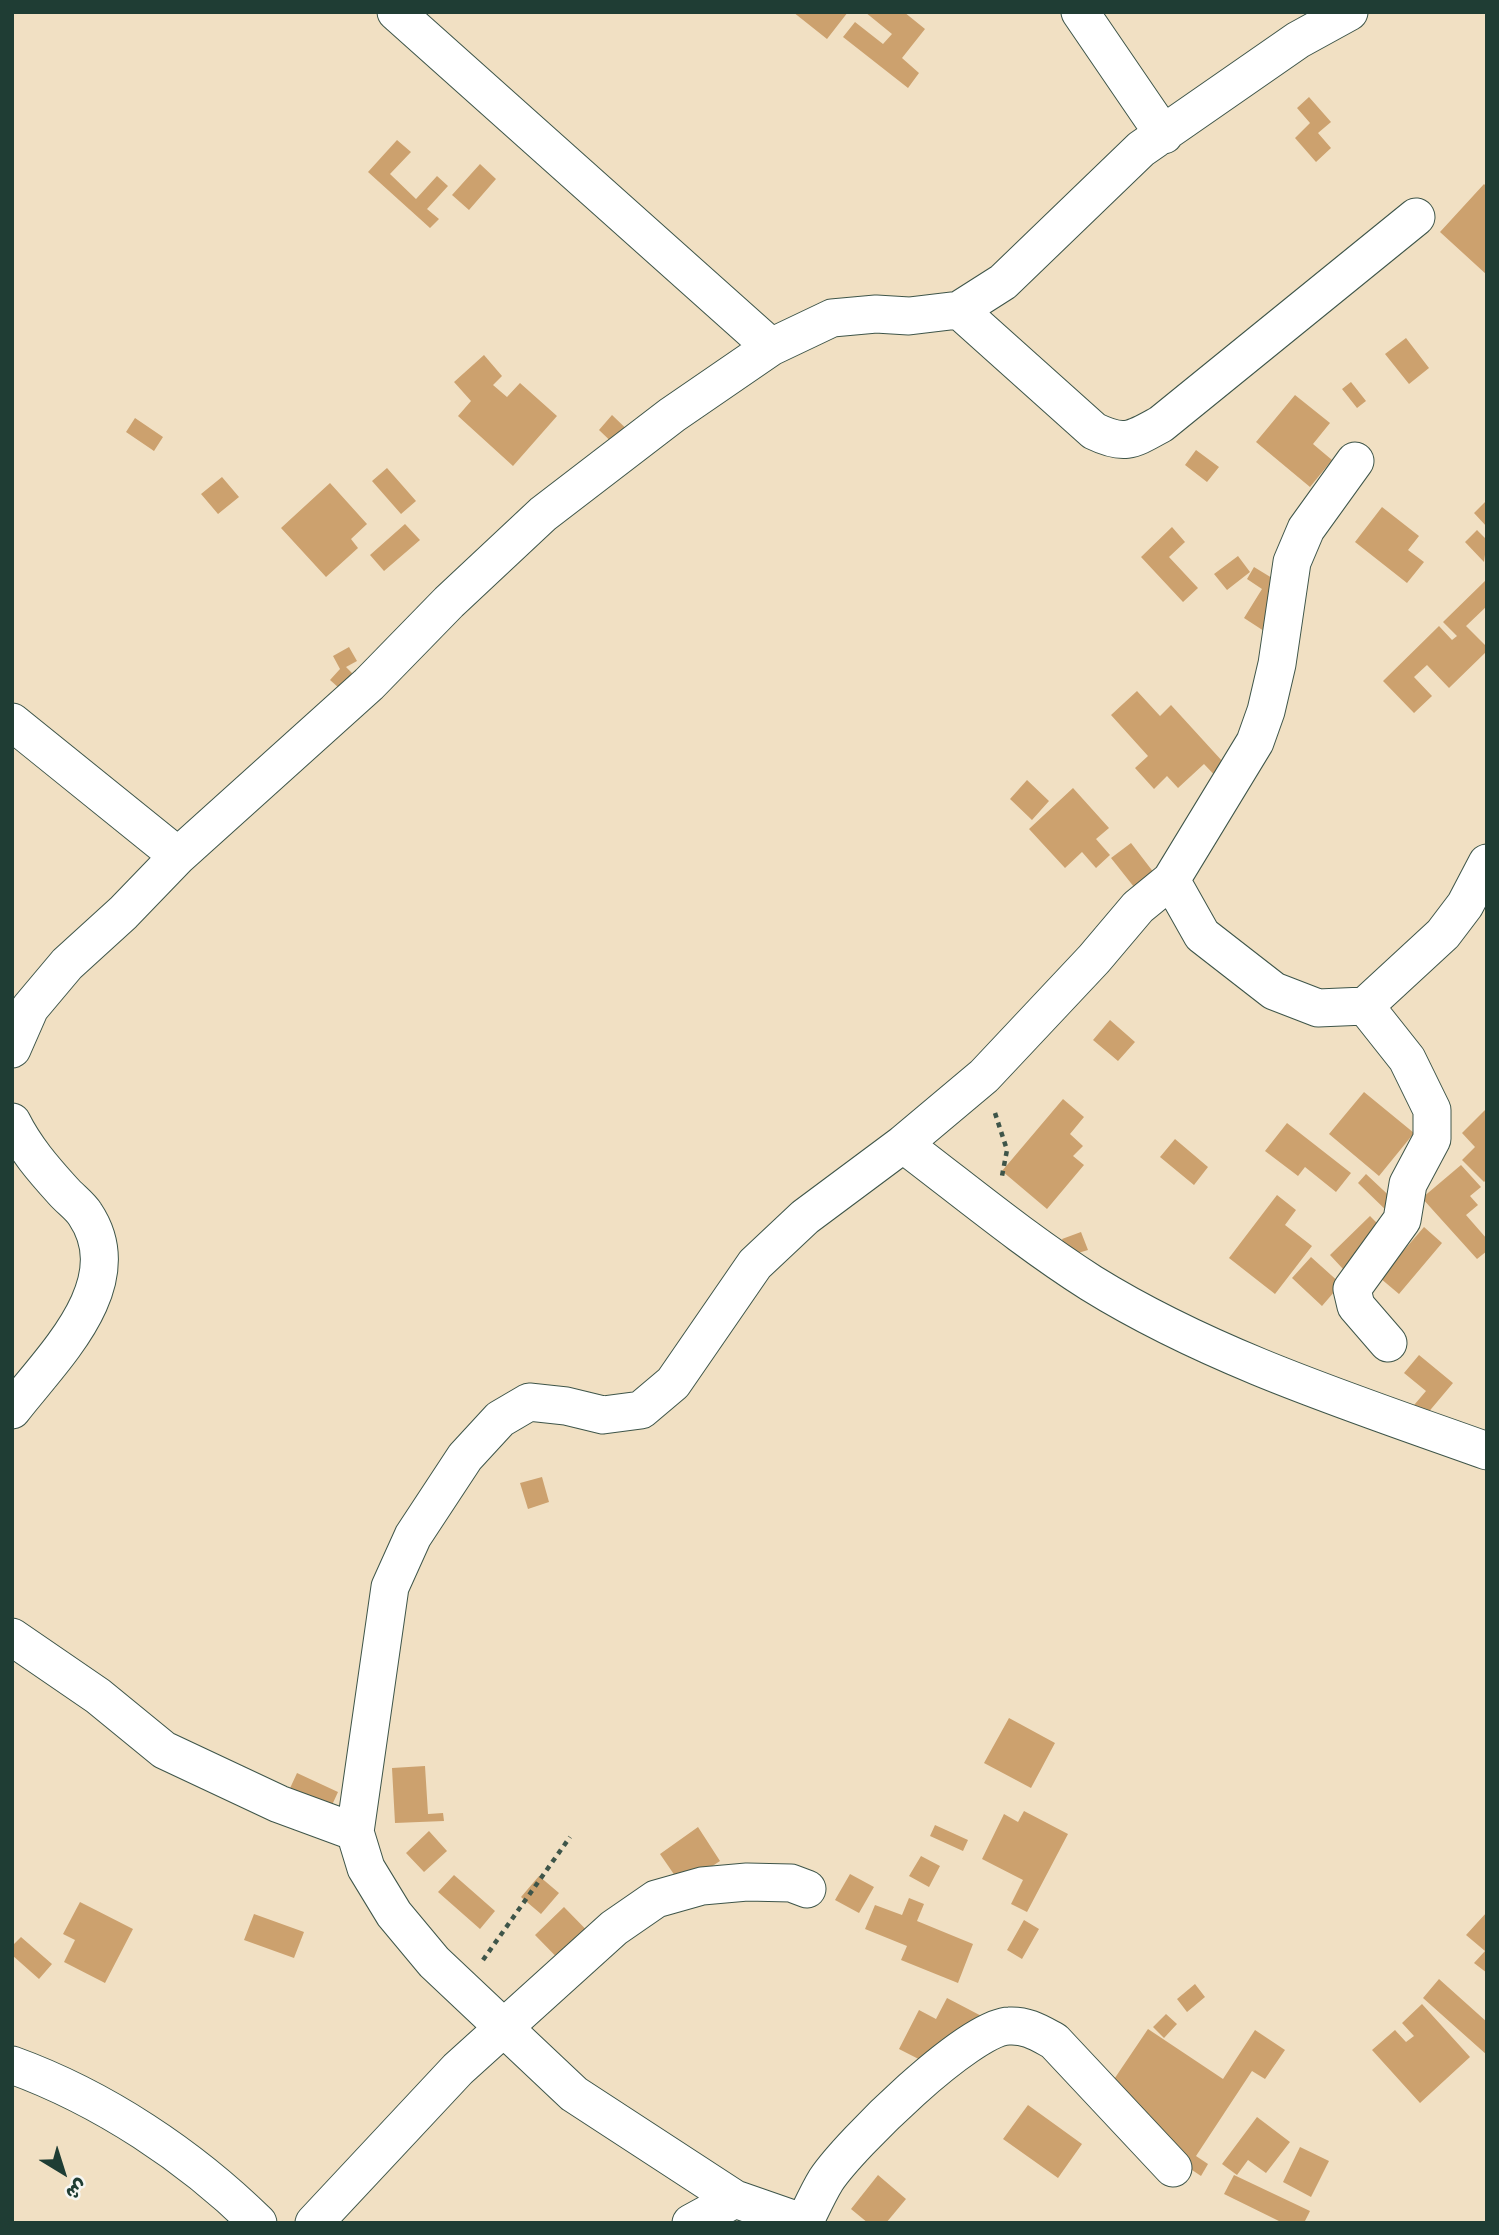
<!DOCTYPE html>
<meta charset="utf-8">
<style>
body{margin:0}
#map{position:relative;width:1499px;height:2235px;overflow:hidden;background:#f1e0c3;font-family:Mynerve,"Playpen Sans Arabic",sans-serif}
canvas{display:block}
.frame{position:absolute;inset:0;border:14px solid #1f3d34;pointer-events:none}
.north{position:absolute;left:28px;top:2137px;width:70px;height:70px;-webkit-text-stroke:5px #f6f6f2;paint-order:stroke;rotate:142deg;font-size:19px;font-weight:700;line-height:28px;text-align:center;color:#1f3d34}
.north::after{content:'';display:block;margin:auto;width:24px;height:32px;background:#1f3d34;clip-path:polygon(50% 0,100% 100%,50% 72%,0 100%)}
</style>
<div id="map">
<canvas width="1499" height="2235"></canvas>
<div class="frame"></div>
<div class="north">ش</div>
</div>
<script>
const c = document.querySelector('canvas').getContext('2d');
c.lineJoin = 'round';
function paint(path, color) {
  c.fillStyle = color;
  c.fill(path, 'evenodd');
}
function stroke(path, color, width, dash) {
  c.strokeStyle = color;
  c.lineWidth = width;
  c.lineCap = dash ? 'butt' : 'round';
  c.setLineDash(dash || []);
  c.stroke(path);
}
paint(new Path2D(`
 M793,12H848L827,39Z
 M865,12H904L925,29L902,58L919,73L908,88L843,37L855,22L883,44L892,34Z
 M1309,97L1331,122L1318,133L1331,148L1316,162L1295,138L1310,123L1297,108Z
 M397,140L411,152L390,174L416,199L437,176L448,186L427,209L439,219L430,228L368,172Z
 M480,164L496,179L469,210L452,195Z
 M1484,184L1487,187V275L1440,232Z
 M1406,338L1429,368L1409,384L1385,354Z
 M484,355L502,376L493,385L507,397L520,383L557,416L513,466L458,416L471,401L454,382Z
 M1351,382L1366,401L1357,408L1342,389Z
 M1295,395L1330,423L1313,444L1332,460L1310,487L1256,442Z
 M612,415L636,438L622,452L599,430Z
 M135,418L163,437L154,451L126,432Z
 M1196,450L1219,467L1207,482L1185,465Z
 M387,468L416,501L401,514L372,481Z
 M222,477L239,497L218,514L201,494Z
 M330,483L367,524L351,539L358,548L326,577L281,528Z
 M1487,500V527L1474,513Z
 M1382,507L1419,536L1408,550L1424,562L1407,583L1355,542Z
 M405,524L420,540L384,571L370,555Z
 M1172,527L1185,542L1169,557L1198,588L1183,602L1141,557Z
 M1477,530L1487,540L1484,562L1465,542Z
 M1238,556L1250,572L1227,590L1214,574Z
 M1254,567L1290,589L1264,631L1244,618L1262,589L1247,579Z
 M1487,579V606L1466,626L1487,647V651L1449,688L1427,665L1414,677L1432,696L1414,713L1383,681L1439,626L1452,640L1457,636L1443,622Z
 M349,647L357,661L346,667L361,682L348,696L330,680L340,669L333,656Z
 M1137,691L1160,716L1171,705L1234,774L1223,784L1204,764L1178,788L1167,776L1154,789L1135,768L1148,756L1111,715Z
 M1027,780L1049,801L1032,820L1010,799Z
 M1073,788L1109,828L1096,839L1110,855L1096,868L1082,852L1065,868L1029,829Z
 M1131,843L1161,882L1142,897L1111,858Z
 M1110,1020L1135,1042L1118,1061L1093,1040Z
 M1364,1092L1414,1133L1379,1176L1329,1134Z
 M1063,1099L1084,1117L1070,1134L1083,1146L1073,1156L1084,1165L1047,1209L1002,1171Z
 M1487,1108V1179L1484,1182L1462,1160L1475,1147L1462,1133Z
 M1287,1123L1351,1173L1336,1192L1305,1167L1298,1176L1265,1151Z
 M1175,1139L1208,1167L1194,1185L1160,1157Z
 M1461,1165L1481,1187L1470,1196L1478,1205L1466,1215L1487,1239V1251L1477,1259L1422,1198Z
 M1366,1174L1399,1205L1391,1215L1358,1183Z
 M1277,1195L1296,1210L1285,1225L1312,1246L1275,1294L1229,1258Z
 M1370,1216L1384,1230L1343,1269L1330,1255Z
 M1424,1227L1442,1243L1399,1294L1380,1278Z
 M1081,1232L1088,1250L1068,1256L1062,1239Z
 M1311,1257L1341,1284L1322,1306L1292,1278Z
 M1419,1355L1453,1383L1421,1421L1409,1411L1426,1391L1404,1373Z
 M542,1477L549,1502L528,1509L520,1483Z
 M1009,1718L1055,1743L1031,1788L984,1763Z
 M425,1766L428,1814L443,1813L444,1821L395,1823L392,1768Z
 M297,1773L338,1792L321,1829L280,1810Z
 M1024,1811L1068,1834L1027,1912L1011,1904L1023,1880L982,1859L1004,1814L1018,1822Z
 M935,1825L968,1840L963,1851L930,1836Z
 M698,1827L720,1861L682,1886L660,1854Z
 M429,1831L447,1851L424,1872L406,1853Z
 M921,1856L940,1866L929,1887L909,1876Z
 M850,1874L874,1887L859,1913L835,1900Z
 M454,1875L495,1911L480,1929L438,1892Z
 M539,1876L559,1893L541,1914L521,1897Z
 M909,1898L924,1904L917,1921L973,1944L958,1983L901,1960L907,1946L865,1929L875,1905L902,1915Z
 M80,1902L133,1929L105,1983L64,1962L75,1940L63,1934Z
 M564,1907L604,1948L576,1977L535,1935Z
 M1487,1912V1973L1474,1963L1485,1951L1466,1935Z
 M254,1914L304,1932L294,1958L244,1940Z
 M1024,1920L1039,1929L1022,1959L1007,1950Z
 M21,1937L52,1964L39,1979L12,1955V1946Z
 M1439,1979L1487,2022V2055L1423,1998Z
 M1195,1984L1205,1997L1187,2012L1177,1999Z
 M947,1998L991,2021L942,2071L899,2049L919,2010L936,2019Z
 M1422,2004L1470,2057L1420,2103L1372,2050L1395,2030L1406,2042L1414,2036L1402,2023Z
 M1166,2014L1177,2024L1164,2038L1153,2027Z
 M1148,2029L1223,2079L1255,2030L1285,2050L1265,2079L1252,2071L1196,2156L1208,2164L1201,2176L1096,2106Z
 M1028,2105L1082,2144L1058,2178L1003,2139Z
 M1257,2117L1290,2142L1266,2173L1248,2160L1237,2175L1222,2164Z
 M1300,2147L1329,2161L1311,2197L1283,2182Z
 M878,2175L906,2199L886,2223H868L851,2209Z
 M1234,2175L1310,2211L1304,2223H1283L1224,2194Z`), '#cca16e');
const street = new Path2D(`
 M396,12L771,347
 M1080,12L1164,135
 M959,310L1094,431C1125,446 1132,440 1161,424L1416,217
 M12,722L178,856
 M1171,880L1202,935L1274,991L1318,1008L1365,1006L1443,934L1465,905L1487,863
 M1365,1006L1407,1059L1432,1110V1139L1408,1184L1402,1220L1352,1289L1356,1306L1388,1343
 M12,1049L30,1008L67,964L123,913L178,856L369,684L449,602L543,514L672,415L771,347L832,318L876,314L909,316L959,310L1003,282L1141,149L1298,40L1349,12
 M12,1122C25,1148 43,1169 63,1191C70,1199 80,1206 85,1214C132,1284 52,1358 12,1410
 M903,1144C965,1191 1025,1241 1091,1283C1212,1358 1353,1403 1487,1451
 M12,1637L98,1696L164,1750L279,1804L355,1832
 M12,2065C103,2098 190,2156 258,2223
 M1173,2168L1054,2041C1039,2033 1027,2025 1009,2026C969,2027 850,2144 826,2180C818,2193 811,2209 804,2223L735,2199L574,2094L434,1962L394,1914L366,1868L355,1832L390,1587L413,1536L465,1457L500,1419L529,1402L566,1406L603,1415L641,1410L673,1383L755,1264L805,1217L903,1144L984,1076L1094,959L1138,907L1171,880L1255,742L1266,711L1277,664L1292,562L1306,529L1355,461
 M314,2223L458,2069L614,1928L656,1899L702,1886L747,1882L791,1883L807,1889
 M691,2223L735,2199`);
stroke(street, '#3e5549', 39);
stroke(new Path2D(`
 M995,1113L1007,1150L1002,1176
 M483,1960L570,1837`), '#3e5549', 4.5, [5, 5]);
stroke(street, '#fff', 37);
</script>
